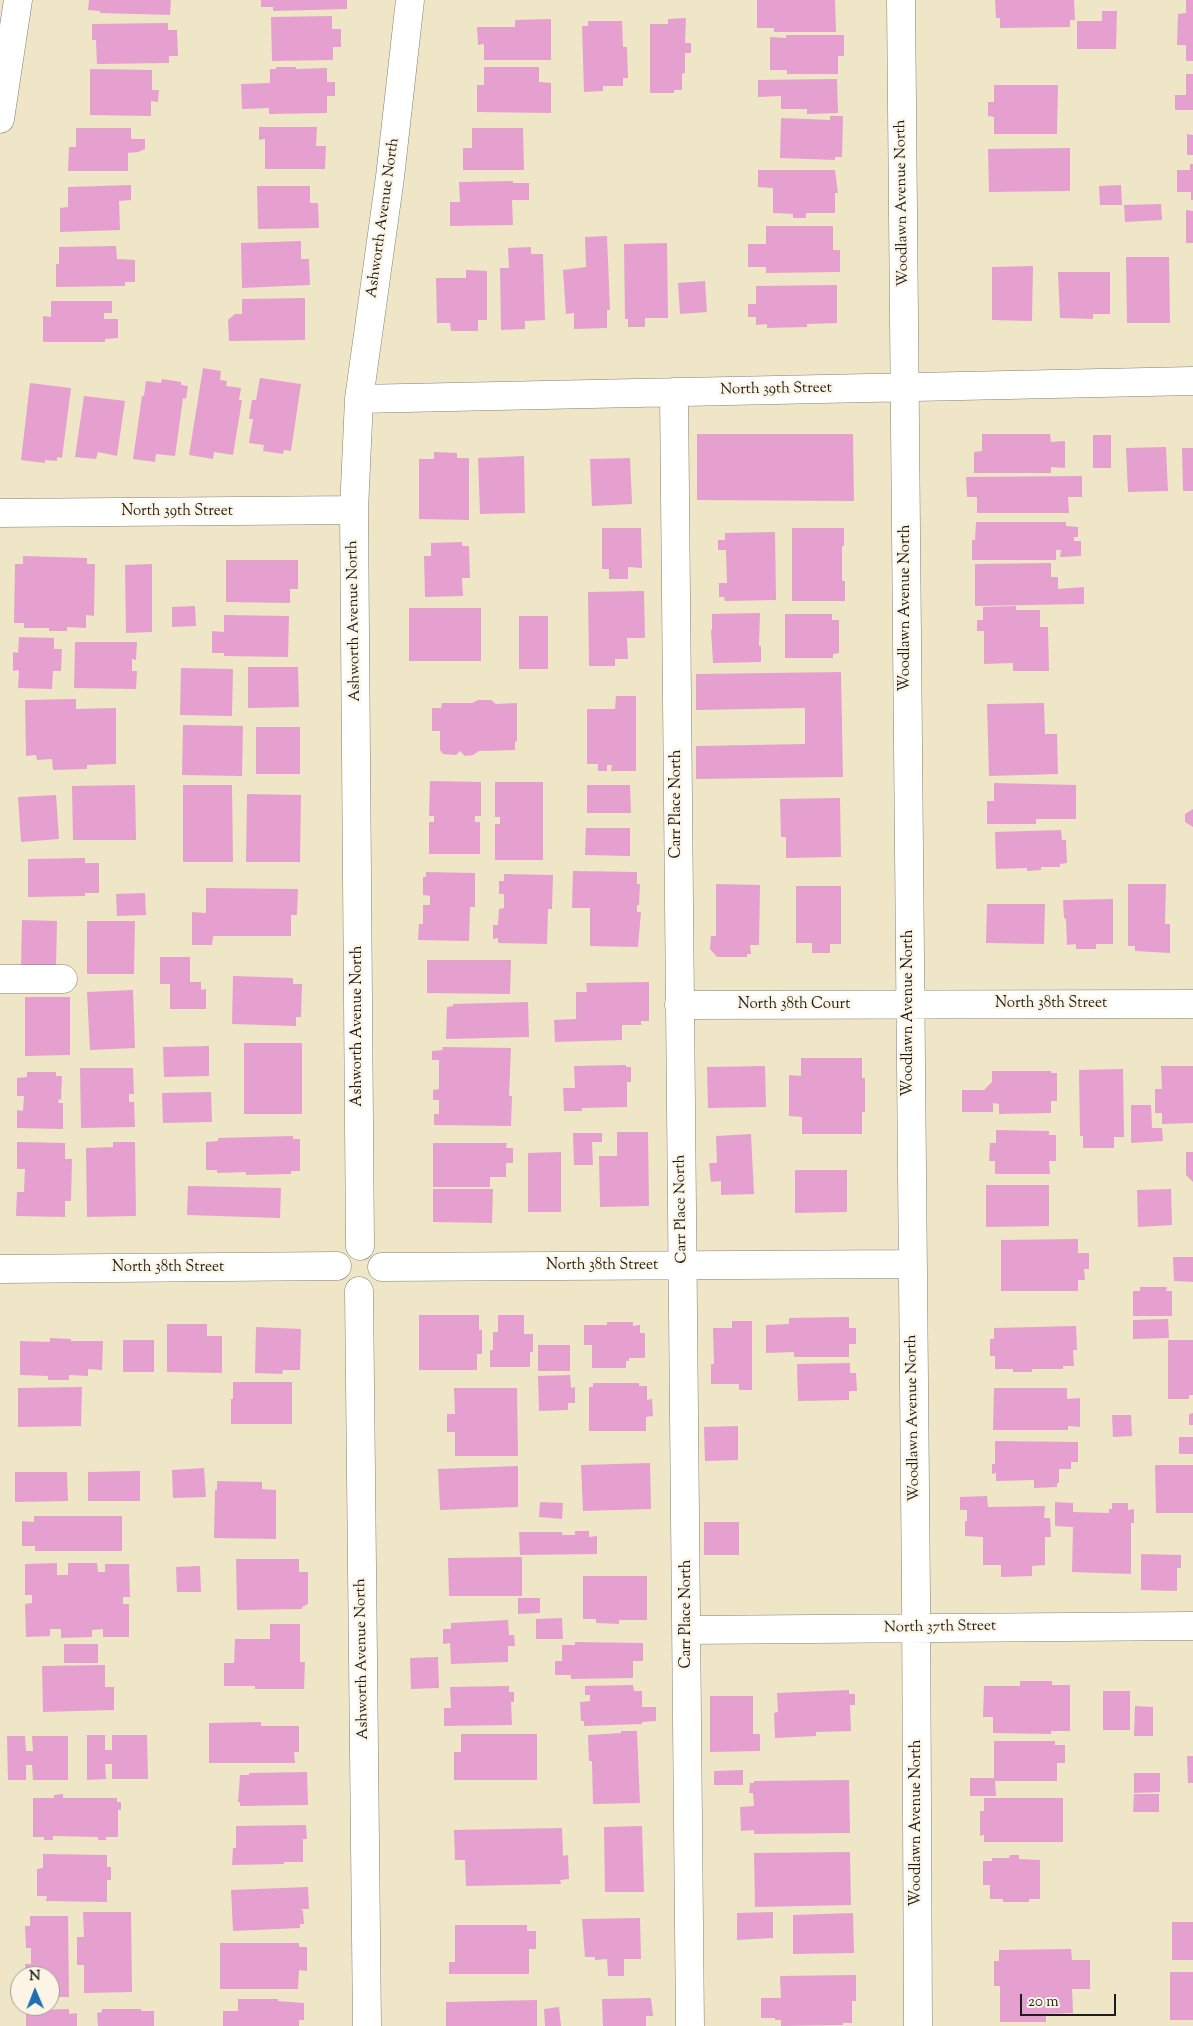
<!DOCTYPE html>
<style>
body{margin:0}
#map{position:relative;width:1193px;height:2026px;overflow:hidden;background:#eee6c7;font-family:"Sorts Mill Goudy",serif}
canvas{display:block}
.north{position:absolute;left:10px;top:1966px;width:50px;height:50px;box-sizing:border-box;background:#fcf5e5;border:1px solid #a29e95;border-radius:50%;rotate:359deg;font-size:14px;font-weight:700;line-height:20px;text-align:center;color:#1c1c1c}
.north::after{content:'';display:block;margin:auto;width:18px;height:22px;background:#1f6fb2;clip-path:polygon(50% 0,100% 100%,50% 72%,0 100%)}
.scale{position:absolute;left:1020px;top:1994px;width:96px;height:22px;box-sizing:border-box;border:2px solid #1c1c1c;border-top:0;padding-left:6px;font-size:15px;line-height:18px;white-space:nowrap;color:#1c1c1c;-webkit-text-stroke:4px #fcf5e5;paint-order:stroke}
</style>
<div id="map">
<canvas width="1193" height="2026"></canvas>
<div class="north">N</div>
<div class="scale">20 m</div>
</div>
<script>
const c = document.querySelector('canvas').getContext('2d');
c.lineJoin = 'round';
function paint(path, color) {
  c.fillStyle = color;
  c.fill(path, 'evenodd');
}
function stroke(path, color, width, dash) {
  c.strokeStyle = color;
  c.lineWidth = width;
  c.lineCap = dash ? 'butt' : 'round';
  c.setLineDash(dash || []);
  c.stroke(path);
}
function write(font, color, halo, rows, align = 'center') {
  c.font = font + ' "Sorts Mill Goudy",serif';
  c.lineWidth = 4.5;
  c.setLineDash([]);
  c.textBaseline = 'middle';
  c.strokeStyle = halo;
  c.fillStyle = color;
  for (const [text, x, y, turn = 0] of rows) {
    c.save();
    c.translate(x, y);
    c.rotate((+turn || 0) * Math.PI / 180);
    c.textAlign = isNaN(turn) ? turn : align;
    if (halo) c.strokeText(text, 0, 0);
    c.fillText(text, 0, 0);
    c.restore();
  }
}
paint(new Path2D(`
 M89,0H171L170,15L100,13V11L88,10Z
 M261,0H347V9L273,11V7H261Z
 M757,0H835L836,32H774V28H757Z
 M995,0H1074L1075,20H1070V27L1000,28V18H996Z
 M1186,0H1193V61H1186V45H1177L1178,14L1186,13Z
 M1102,11H1117L1116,49H1077V21H1102Z
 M332,16V29H341V47H333V60L272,61L271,17Z
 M686,18L685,43H691V53H685V73L682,74V90H674V93H650V24H668V19Z
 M551,19V60H484V44L478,45L477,27H515V20Z
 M588,21H622L623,47H627L628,78H623V86H603V91L584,92L582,26H588Z
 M168,23V30H177L178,56H169V63L97,64L96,40H92V24Z
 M786,35H844V56H838V74H787V70H770V37L786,38Z
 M276,67H296V69L327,68V82H335V96H327V113L269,114V108L242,109L241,84L270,83V69H276Z
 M484,67H539V82L551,83V113L477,112V85H484Z
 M90,69L152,70V90H159L158,102L151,101V116L90,115Z
 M1186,74H1193V110H1175V95H1186Z
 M837,79L838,113L807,114V109H781V96L758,97V80Z
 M994,85H1058L1057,134H994V117L988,116V102H994Z
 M830,116H843L842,157H835V160L780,158L781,118L830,120Z
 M259,127H317L316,146H326L325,169H265V139L259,140Z
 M76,128H131V139H145V149L138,152L128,153V171H68L69,147H76Z
 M472,128H523L524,170H463V148H472Z
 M1187,134L1193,135V155H1187Z
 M1070,148V191L989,192L988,149Z
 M1190,164H1193V200H1191V192H1177V170H1190Z
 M758,170H835L838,193H835V213H806V218H793V214L773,213V188L758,187Z
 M513,181V183H529V200H512L513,225L450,226V202H460L459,182Z
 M131,185V200L119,201L120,230L60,232V208L68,207V187Z
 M1121,185L1122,205H1100L1099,186Z
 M257,186H310V203H318L319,228L258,229Z
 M1161,204L1162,220L1125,222L1124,205Z
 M1186,210L1193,211V243H1186Z
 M766,226H833V250H840V272L766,273V267H748V244H766Z
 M607,236L610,310H607V328L574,329V313L566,314L563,270L586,267L585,237Z
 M301,241V259H309L310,285L242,288L241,243Z
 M667,243L668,318H645V327H628V319H625L624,244Z
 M116,246L117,259L135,260V282H125V286L56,287V264H59V247Z
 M531,247V254H543L545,320L525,321V329L501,330L500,268H509L508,248Z
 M1126,257H1169L1170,323H1127Z
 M1033,266L1032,321L992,320V267Z
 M466,270L487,271V320H478V331H451L450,323H437L436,278H466Z
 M1058,272H1110V314H1093V319L1060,318Z
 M705,281L707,312L680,314L678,283Z
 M837,285V323L807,324V327L767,328V324L756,325V317H748V304H756V286Z
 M305,298V340L229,341L228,320L235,314H242V299Z
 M51,301H112V313H104V319H118V338L105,339V342H43V316L51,317Z
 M203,368L221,371L220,380L227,381L226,386L241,388L239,400H242L233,455L214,452L213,459L189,455Z
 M260,378L301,384L291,451L284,450L283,454L263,451L264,445L249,443L253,419H249L252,400H256Z
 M162,379L181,382V385L188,386L186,399L183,398L175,456L156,454L155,462L133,459L142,396H144L146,381L161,383Z
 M30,383L71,388L62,458L57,457V461L45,460V463L21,460Z
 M84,396L125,401L117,456L98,452L96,459L75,457Z
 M697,434H853L854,501L697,500Z
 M982,434H1050L1051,442L1065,441V468L1051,467V473H974V452L982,451Z
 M1093,435H1111V468H1093Z
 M1166,447L1168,491L1128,492L1126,448Z
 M1182,448H1193V491H1183Z
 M434,452L457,453V458H469V520L419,519V459H434Z
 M524,456L525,513L480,514L478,458Z
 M630,458L632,504L592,506L590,459Z
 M1082,476V497H1068L1069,513H977V497H967L966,477Z
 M976,522H1066V526L1078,527V537H1074V541H1081V556L1060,557L1061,550H1056V560H972V540H975Z
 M602,528H641L642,568L628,567V579H609V569H602Z
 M792,528H844V546H842V581H845V601H792Z
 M775,532L776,600L725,601L724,597H719V583H727L726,550H718V540H725V533Z
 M462,542V546H469L470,578H462L463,596L425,597L424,556H431V543Z
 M23,556L87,558V564H95L94,616L86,615V628L67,627V631H49V628H24V623H14L15,564H23Z
 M226,560H298V589H290V603L226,602Z
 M1051,563V577H1058V589L1084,587V604L975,606V564Z
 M152,564V632L126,633L125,565Z
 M644,591L645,638H627L628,659H615V666H589L588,592Z
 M195,606L196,626L172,627V607Z
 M1016,606V610H1040V627H1048L1049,671H1013V663L984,664V631H977V620H983V607Z
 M409,608H481V661H409Z
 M760,613L759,646H761V662L713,663L711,630H712V614Z
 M785,614H832V620H839V653L833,654V658H785Z
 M224,615L289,616L288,657L224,656V653H212V631L224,632Z
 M519,616H548V669H519Z
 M19,637L54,638V649H62L61,671H53L52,689L18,688L19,670L13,671V652L18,653Z
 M75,642H137L136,660L132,659V671H137L136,689L74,688Z
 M248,667H298L299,707L248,708Z
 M181,668L233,669L232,716L180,715Z
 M841,672L843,777L696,779V746L805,744V708L696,710V674Z
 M616,696H636V771H611L612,765H607V771H598V764H587V709H615Z
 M76,699V709L116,708V764L87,765V769L53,770L52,759L37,760L36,755L26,756L25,700Z
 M478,700H491L496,704L517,703V742L515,741V750L479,751L473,755L465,756L460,751L456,755L443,754L440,750V731H432V708H441L442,703H472Z
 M1044,703L1045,734H1057L1058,774L989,776L987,704Z
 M183,725L243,726L242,776L182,775Z
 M256,727H300V774H256Z
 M430,781L481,782V816H475V822H480V854H429V822H434V816H429Z
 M495,782H543V860H495V824H500V817H495Z
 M994,783L1076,785V819H1036V824H987V801H994Z
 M135,785L136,840H73L72,786Z
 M183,785H232L233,862H183Z
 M587,785H630L631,813H587Z
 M247,794L301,795L300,862H246Z
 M56,795L59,839L21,842L18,797Z
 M840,798L841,857L786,858V837H781L780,799Z
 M1193,809V827L1185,822V814Z
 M586,828H630V856L585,855Z
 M1061,830L1062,840H1066L1067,863L1060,864V867H1041V870L1027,871V868L996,869L995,832Z
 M85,858V863H99V893H85V896L28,897V859Z
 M573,871L637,872V884H640L639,905H637V912H641L638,947L590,946V908H572Z
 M426,872L475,873V907H470L469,941L418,940L419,924H423V905H430V896L423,895V877H426Z
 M504,874L553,875L552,909H548L547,944L498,943V938L493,939V925H498L499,909L504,908V894H499V881H504Z
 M716,884L760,885L759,945H750L751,954H747V957H717L710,949L711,936H716Z
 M1128,884H1166L1165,924H1170V953L1135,951V946H1128Z
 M796,886H841V944H830V953H812V943H796Z
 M206,888L298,889L297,915H291V936H213L212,945H192V912L206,913Z
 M145,893L146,915L117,916L116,894Z
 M1113,899V944H1096V949H1076V944L1067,945L1066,919L1064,918L1063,900Z
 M987,904H1045L1044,944L986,943Z
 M22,920L57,921L56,968L21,967Z
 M87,921H135L134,974H87Z
 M160,957H190V982H201V990L206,989V1009H170V984H160Z
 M427,960H511L510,994L427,993Z
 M233,976L293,978V984H302L301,1017H296V1026L232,1024Z
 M649,982V1021H641V1025H622V1040L555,1042L554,1020L576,1019V992H587L586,983Z
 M133,990L135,1048L90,1050L87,992Z
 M25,997H70V1055L25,1056Z
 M528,1002L529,1037L446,1039L447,1007L453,1006V1004Z
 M244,1043H302V1114H244Z
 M209,1046V1076L164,1077L163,1047Z
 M442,1047L511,1048L509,1096H512L511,1126L434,1125V1114H439V1100H433V1090L439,1089V1060H432V1051L443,1050Z
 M801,1058H862V1078H865V1112H862V1134H802V1117L789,1116V1075L801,1076Z
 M626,1065V1067H631V1082H627V1107L582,1108V1111H564L563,1088H575L574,1066Z
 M765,1066L766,1107L708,1108L707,1067Z
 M1161,1066H1193V1123L1162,1124V1113H1155V1089H1162Z
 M80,1068H133L134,1094H129V1102H134L135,1127L81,1128Z
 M1123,1069L1124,1137H1114V1148H1083V1136H1080L1079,1070Z
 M992,1071H1051V1073H1057V1101H1051V1113L999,1114V1104L993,1103V1112H962V1090H984L992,1082Z
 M27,1072H56V1076H62L61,1100L59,1099L58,1103H63V1129L17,1128V1110L23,1111L24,1096H17V1078L27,1077Z
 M211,1092L212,1122L163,1123L162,1093Z
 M1131,1105H1151L1152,1128H1162L1163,1141L1131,1143Z
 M996,1130L1049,1131V1135H1056V1161H1049L1050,1174H995V1161H989L990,1143H996Z
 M617,1132H648L649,1206L600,1207L599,1156H617Z
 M573,1133H602V1142H592L593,1165H574Z
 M751,1134L754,1194L721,1195V1181L711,1182L709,1163H717L716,1136Z
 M293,1136V1139H300V1171H291V1174L246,1175V1172L217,1173V1170H206V1142L218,1141V1138Z
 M17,1142L65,1143V1159H72L71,1201H65V1217L16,1216L17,1192H24L25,1169H17Z
 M113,1142H135L136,1216L87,1217L86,1148L113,1147Z
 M433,1143H507L506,1148H513V1163H506V1177H490V1187H433Z
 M561,1152V1212H528V1153Z
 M1186,1152H1193V1182L1186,1175Z
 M795,1170H847V1212L795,1213Z
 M986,1185H1049V1226L986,1227Z
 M188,1186L281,1188L280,1218L187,1215Z
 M433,1189H493L492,1223L433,1222Z
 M1171,1189L1172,1225L1138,1227L1137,1190Z
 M1078,1239V1253H1089V1269H1084L1085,1280H1078V1291H1001V1240Z
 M1173,1257H1193V1282L1174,1281Z
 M1140,1287H1167L1166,1291H1172V1316H1133V1291H1140Z
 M419,1315H479V1330H482V1354H477V1370H419Z
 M498,1315H524V1334H533V1352H530V1367H490V1350H493V1332H498Z
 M849,1317V1328H856V1344H849V1357H794V1352L766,1353V1325L789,1324V1318Z
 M1168,1319L1169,1338L1133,1339V1320Z
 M732,1321H752V1390H739V1384H711V1364H714L713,1328H732Z
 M607,1322H633V1326L640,1325V1333H645V1358H629V1361H626V1368H592V1345H584V1325H607Z
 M167,1324H207V1336H222V1373L167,1372Z
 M1076,1326L1077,1350H1073L1074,1366H1063V1369H1032V1372H1013V1369H995V1356H990V1339H994V1328Z
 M256,1327L301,1329L300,1370H283L282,1374L255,1373Z
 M50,1338L71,1339V1341H103L102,1370L88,1369V1376L69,1375V1380H48V1376L20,1375V1341L50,1342Z
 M123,1340H154V1372H123Z
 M1168,1340H1193V1395H1189V1399H1168Z
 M538,1345H570V1371H538Z
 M850,1363V1373H856L857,1391H849V1400L798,1401L797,1364Z
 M570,1375L571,1388L575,1387V1403H568V1410L539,1411L538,1376Z
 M233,1382H292V1424H231V1399H233Z
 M593,1383H639V1386H647V1400L652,1399L653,1416L646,1417V1431H589V1387H593Z
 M82,1387L81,1426L18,1427V1388Z
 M454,1388H517L518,1456H455V1432H447V1414H455Z
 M994,1388H1067V1399L1080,1398V1427L1068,1426V1430H993Z
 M1193,1413V1425H1189V1414Z
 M1112,1415H1131L1132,1436L1113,1437Z
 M738,1426V1460L705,1461L704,1427Z
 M1179,1437H1193V1454H1179Z
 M995,1441L1078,1442V1462H1071V1469H1059V1483H1057V1487L1034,1488V1480L996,1481V1473L992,1474V1464H995Z
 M650,1463L651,1509L583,1511L581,1465Z
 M1155,1465H1193V1513H1156Z
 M518,1466V1507L440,1510L438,1469Z
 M204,1468L206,1497L173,1498L172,1470Z
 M140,1471V1501H88V1472Z
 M15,1472H67L68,1501L15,1502Z
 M217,1481L262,1482V1489L276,1490V1539L214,1538L215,1490H217Z
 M987,1496L988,1507L1045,1506L1044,1518H1050L1051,1537H1045V1565L1032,1566V1576L1001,1577V1565H983V1537L965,1536V1521H967V1510H960V1497Z
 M540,1502L563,1503L562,1519L539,1517Z
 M1055,1502L1073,1503V1512L1109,1513V1509H1112V1503H1128V1510L1134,1509V1523H1131V1574L1072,1572L1073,1527L1055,1526Z
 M34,1516H122V1551H35V1546H22V1521L34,1522Z
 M704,1522H739V1555H704Z
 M575,1531H589V1537L597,1536V1554L520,1555L519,1532H562V1535H575Z
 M1141,1554L1181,1555V1568H1177V1591L1141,1590Z
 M522,1557V1596H449L448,1558Z
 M236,1559H299V1572H308V1604L302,1607V1609L237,1610Z
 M57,1563V1575H68V1563H97L98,1572H105V1564H129L130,1597H123V1604H129V1637H103V1629L92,1630V1637L61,1638V1629H50V1636L26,1637L25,1604L32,1603V1595H25V1564Z
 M200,1566L201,1592H177L176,1567Z
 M583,1576H647V1620H619V1624L596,1623V1619H583Z
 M518,1598H540V1613L518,1614Z
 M562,1618L563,1639H536V1619Z
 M508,1620L509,1635H514L515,1646H508V1662L451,1664L450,1643L443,1644V1629H451V1623Z
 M270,1624H300V1662H305L304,1689H255V1686H224V1663H234L235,1639H270Z
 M575,1642L643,1643V1661H633V1678L571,1679V1675H555V1661H562V1645H575Z
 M64,1644H98V1663H64Z
 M438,1657L439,1688L411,1689L410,1658Z
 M105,1665V1687H114V1710L43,1712L42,1666Z
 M1020,1681H1052V1685H1070V1731H1051V1734L993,1733V1717H983L984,1686H1020Z
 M633,1685L634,1691H642V1707H656V1721L642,1722V1724L584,1726V1721H581L580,1702L590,1701V1695H585V1686Z
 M509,1686V1692H514V1702H511L512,1725L444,1726V1708H451L450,1687Z
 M849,1690V1694H855V1705H850L851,1731L816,1732V1736L775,1738L774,1713L778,1712L777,1693Z
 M1103,1691H1130V1730H1103Z
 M710,1696H753V1734H760V1751L710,1752Z
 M1135,1706L1153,1707V1736H1134Z
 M261,1722V1726H299V1752H294L295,1763H209V1723Z
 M621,1731H637L640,1803L593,1804L592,1761H589L588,1735L621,1733Z
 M461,1734H537V1780H454V1752H461Z
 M87,1735H105V1750H112V1735H147L148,1779H112V1764H105L106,1779L87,1780Z
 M7,1736H25L26,1751H33L32,1736H68V1780H33L32,1765H26V1780H8Z
 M994,1741H1055V1745H1065V1763H1057V1781H995L996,1796H970V1778H994Z
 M1187,1756H1193V1783H1188Z
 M743,1770V1785H714V1771Z
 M307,1772L308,1805L240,1806V1802H238L240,1775H249V1773Z
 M1134,1773H1160V1792L1134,1793Z
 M849,1780L850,1833L754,1834V1830L741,1831L740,1807L754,1806L753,1793H749L750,1783H754V1781Z
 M63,1794V1798H117V1802H121V1810H118V1837H106V1840H98V1837L53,1836V1840H44V1837H33V1798H54V1795Z
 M1134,1794H1159V1812H1133Z
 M984,1798H1063V1842H984V1835L980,1836V1811H984Z
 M306,1825L307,1839H303V1862H284V1864L232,1865L233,1848H236V1826Z
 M642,1826L644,1892H605L604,1827Z
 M562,1828L563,1856L568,1855L569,1879L560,1880L561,1884L466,1886L465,1860H455L454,1830Z
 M850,1852L851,1905L755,1907L754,1853Z
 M43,1854L107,1855V1867H111V1880H107V1902L46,1901L47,1896H37V1869L43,1868Z
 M1010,1855H1019V1859L1040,1860V1899H1029V1902H1003V1899H990V1885H983V1861H992V1858H1009Z
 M308,1887L309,1909H301L303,1911L304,1924H300V1928L233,1931L231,1890Z
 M83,1912H131L132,1992L84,1993V1965H77V1937H84Z
 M773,1912V1938L737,1940V1913Z
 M853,1913L854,1953L793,1954V1915Z
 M30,1916H68L69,1997H50V1976H26L25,1964H31V1948H26L25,1926H30Z
 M640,1918L641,1959H624V1976H608L607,1959L595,1960V1957H585L582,1919Z
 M1172,1922H1193V1960H1172Z
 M455,1925H527V1931H536V1949H529V1974H449V1962H455Z
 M220,1943H299V1947H307V1971L299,1970L298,1989H220Z
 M1071,1949L1072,1960H1090V1989H1072L1073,2013L1046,2014V2022H1000V1986H994V1961H999V1950Z
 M1170,1972H1193V2020H1170Z
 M856,1975V2001H852V2023H843V2025L781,2026V2020H775V2018H761V1998H781L780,1976Z
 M651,1998L653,2016H646V2026H603L602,1999Z
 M238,1999H278V2001L304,2003V2020H299V2026H223V2011H238Z
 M537,2000V2026H446V2002Z
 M559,2007L561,2026H545L544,2009Z
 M69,2009V2014L77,2013V2026H26V2013H30L31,2010Z
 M102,2009H141V2011H154V2026H98L97,2013L102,2012Z`), '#e5a0d0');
const minor = new Path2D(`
 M901,0L916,1594L918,2026
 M0,119L18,0
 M674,392L690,2026
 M359,399L1193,381
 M0,513L354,510
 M0,979H63
 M679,1005L1193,1004
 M360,1246L354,510L359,399L390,177L410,0
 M382,1267L912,1264
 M0,1269L337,1266
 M359,1291L367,2026
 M687,1630L1193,1626`);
stroke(minor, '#858172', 29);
stroke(minor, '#fff', 28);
write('15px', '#1c1c1c', '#fcf5e5', [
 ["Woodlawn Avenue North",903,203,-91],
 ["Ashworth Avenue North",384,218,-82],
 ["North 39th Street",776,390,-1],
 ["North 39th Street",177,512],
 ["Woodlawn Avenue North",906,608,-90],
 ["Ashworth Avenue North",355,621,-91],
 ["Carr Place North",677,804,-90],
 ["North 38th Street",1051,1004],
 ["North 38th Court",794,1005],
 ["Woodlawn Avenue North",909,1013,-90],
 ["Ashworth Avenue North",358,1026,-90],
 ["Carr Place North",682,1209,-91],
 ["North 38th Street",602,1266],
 ["North 38th Street",168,1268],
 ["Woodlawn Avenue North",914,1418,-91],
 ["Carr Place North",687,1614,-90],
 ["North 37th Street",940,1628,-1],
 ["Ashworth Avenue North",363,1659,-91],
 ["Woodlawn Avenue North",917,1823,-90]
]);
</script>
